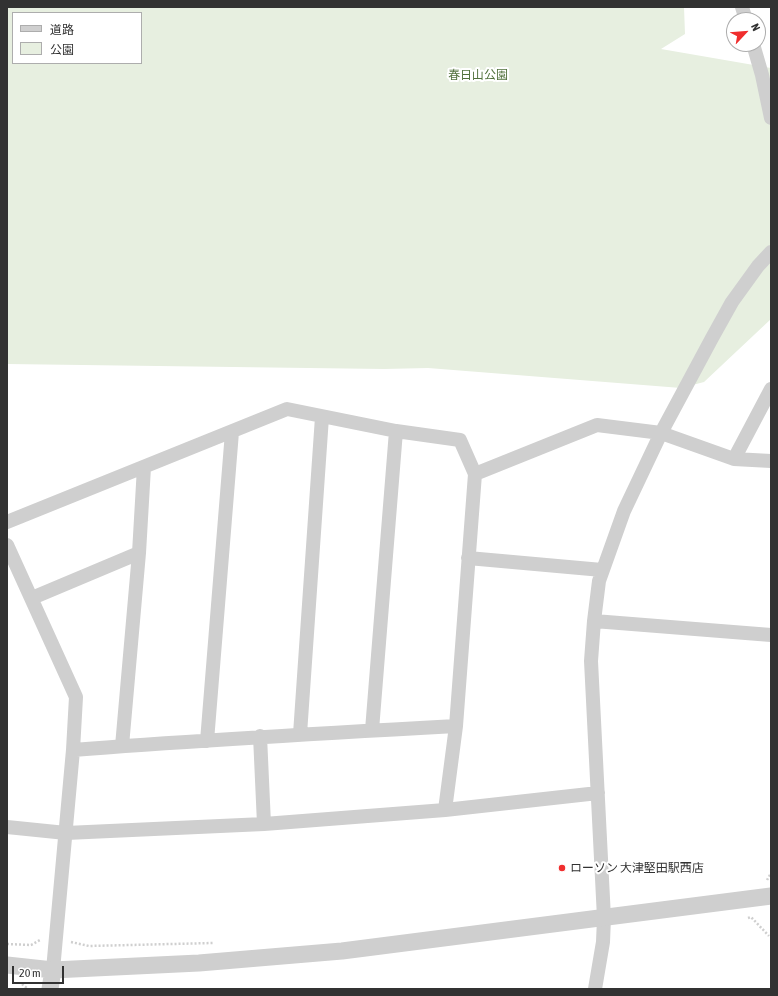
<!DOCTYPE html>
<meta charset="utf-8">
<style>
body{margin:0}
#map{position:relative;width:778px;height:996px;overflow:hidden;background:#fff;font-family:"Asap Condensed","Noto Sans JP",sans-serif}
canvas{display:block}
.frame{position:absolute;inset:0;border:8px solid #323232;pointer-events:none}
.legend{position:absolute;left:12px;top:12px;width:130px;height:52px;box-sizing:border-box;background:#fff;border:1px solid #adadad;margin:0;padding:5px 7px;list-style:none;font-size:12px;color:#323232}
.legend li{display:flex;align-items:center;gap:8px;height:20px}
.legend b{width:20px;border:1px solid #adadad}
.north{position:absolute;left:726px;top:12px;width:40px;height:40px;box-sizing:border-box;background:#fff;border:1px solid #adadad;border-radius:50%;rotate:64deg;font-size:11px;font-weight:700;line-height:16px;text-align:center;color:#323232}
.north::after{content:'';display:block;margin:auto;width:14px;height:18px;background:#f02e2e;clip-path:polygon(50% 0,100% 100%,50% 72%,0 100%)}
.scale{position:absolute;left:12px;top:966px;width:52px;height:18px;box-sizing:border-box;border:2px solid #323232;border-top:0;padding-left:5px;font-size:12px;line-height:14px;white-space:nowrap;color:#323232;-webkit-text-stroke:3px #fff;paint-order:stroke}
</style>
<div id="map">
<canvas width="778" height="996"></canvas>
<div class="frame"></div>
<ul class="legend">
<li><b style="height:5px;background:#cfcfcf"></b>道路</li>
<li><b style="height:11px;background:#e7efe0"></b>公園</li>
</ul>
<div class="north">N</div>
<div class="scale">20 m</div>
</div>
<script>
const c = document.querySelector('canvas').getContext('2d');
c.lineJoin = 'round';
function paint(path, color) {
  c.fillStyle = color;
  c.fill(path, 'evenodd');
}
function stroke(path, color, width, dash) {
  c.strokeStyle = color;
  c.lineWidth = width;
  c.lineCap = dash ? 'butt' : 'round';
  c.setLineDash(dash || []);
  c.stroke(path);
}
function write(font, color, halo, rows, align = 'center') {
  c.font = font + ' "Asap Condensed","Noto Sans JP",sans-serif';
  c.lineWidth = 4;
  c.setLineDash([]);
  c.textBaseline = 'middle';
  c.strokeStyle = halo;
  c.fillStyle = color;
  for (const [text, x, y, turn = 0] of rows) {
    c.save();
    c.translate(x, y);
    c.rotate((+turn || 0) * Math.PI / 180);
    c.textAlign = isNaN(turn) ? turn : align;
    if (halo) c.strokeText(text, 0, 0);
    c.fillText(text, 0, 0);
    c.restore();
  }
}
paint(new Path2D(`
 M7,7H684L685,34L661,49L771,68V319L704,382L681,388L428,368L384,369L7,364ZM13,13H141V63H13Z`), '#e7efe0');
stroke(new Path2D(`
 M767,880L771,873
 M748,918L751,917L769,936
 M71,942L89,946L213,943
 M7,944L31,945L40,940
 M22,984L28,989`), '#cfcfcf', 2.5, [2, 2]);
stroke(new Path2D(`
 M742,7L746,20
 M753,44L762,75L771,118
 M734,459L771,389
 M475,474L597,425L661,433L734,459L771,461
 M7,522L287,409L396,431L460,440L475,474L456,726L445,810
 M7,545L76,697L73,750L53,970
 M468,558L602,570
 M32,598L139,553
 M594,621L771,635
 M372,730L396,431
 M300,734L322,417
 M260,736L264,824
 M207,741L232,432
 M122,746L139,553L144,467
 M73,750C200,740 328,733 456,726
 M7,827L66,833L264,824L445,810L598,793
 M595,989L603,942L604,918L591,661L594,621L599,581L624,511L661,433L712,338L732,302L758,266L771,252`), '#cfcfcf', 14);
stroke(new Path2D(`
 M7,965L53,970L199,963L342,951L771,896
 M50,989L53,970`), '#cfcfcf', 17);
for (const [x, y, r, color] of [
 [562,868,4,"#f02e2e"]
]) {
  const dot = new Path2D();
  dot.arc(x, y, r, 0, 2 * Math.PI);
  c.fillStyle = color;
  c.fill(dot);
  stroke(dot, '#fff', 1.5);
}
write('12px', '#51713c', '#fff', [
 ["春日山公園",478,75]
]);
write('12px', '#323232', '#fff', [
 ["ローソン 大津堅田駅西店",570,868]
], 'left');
</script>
